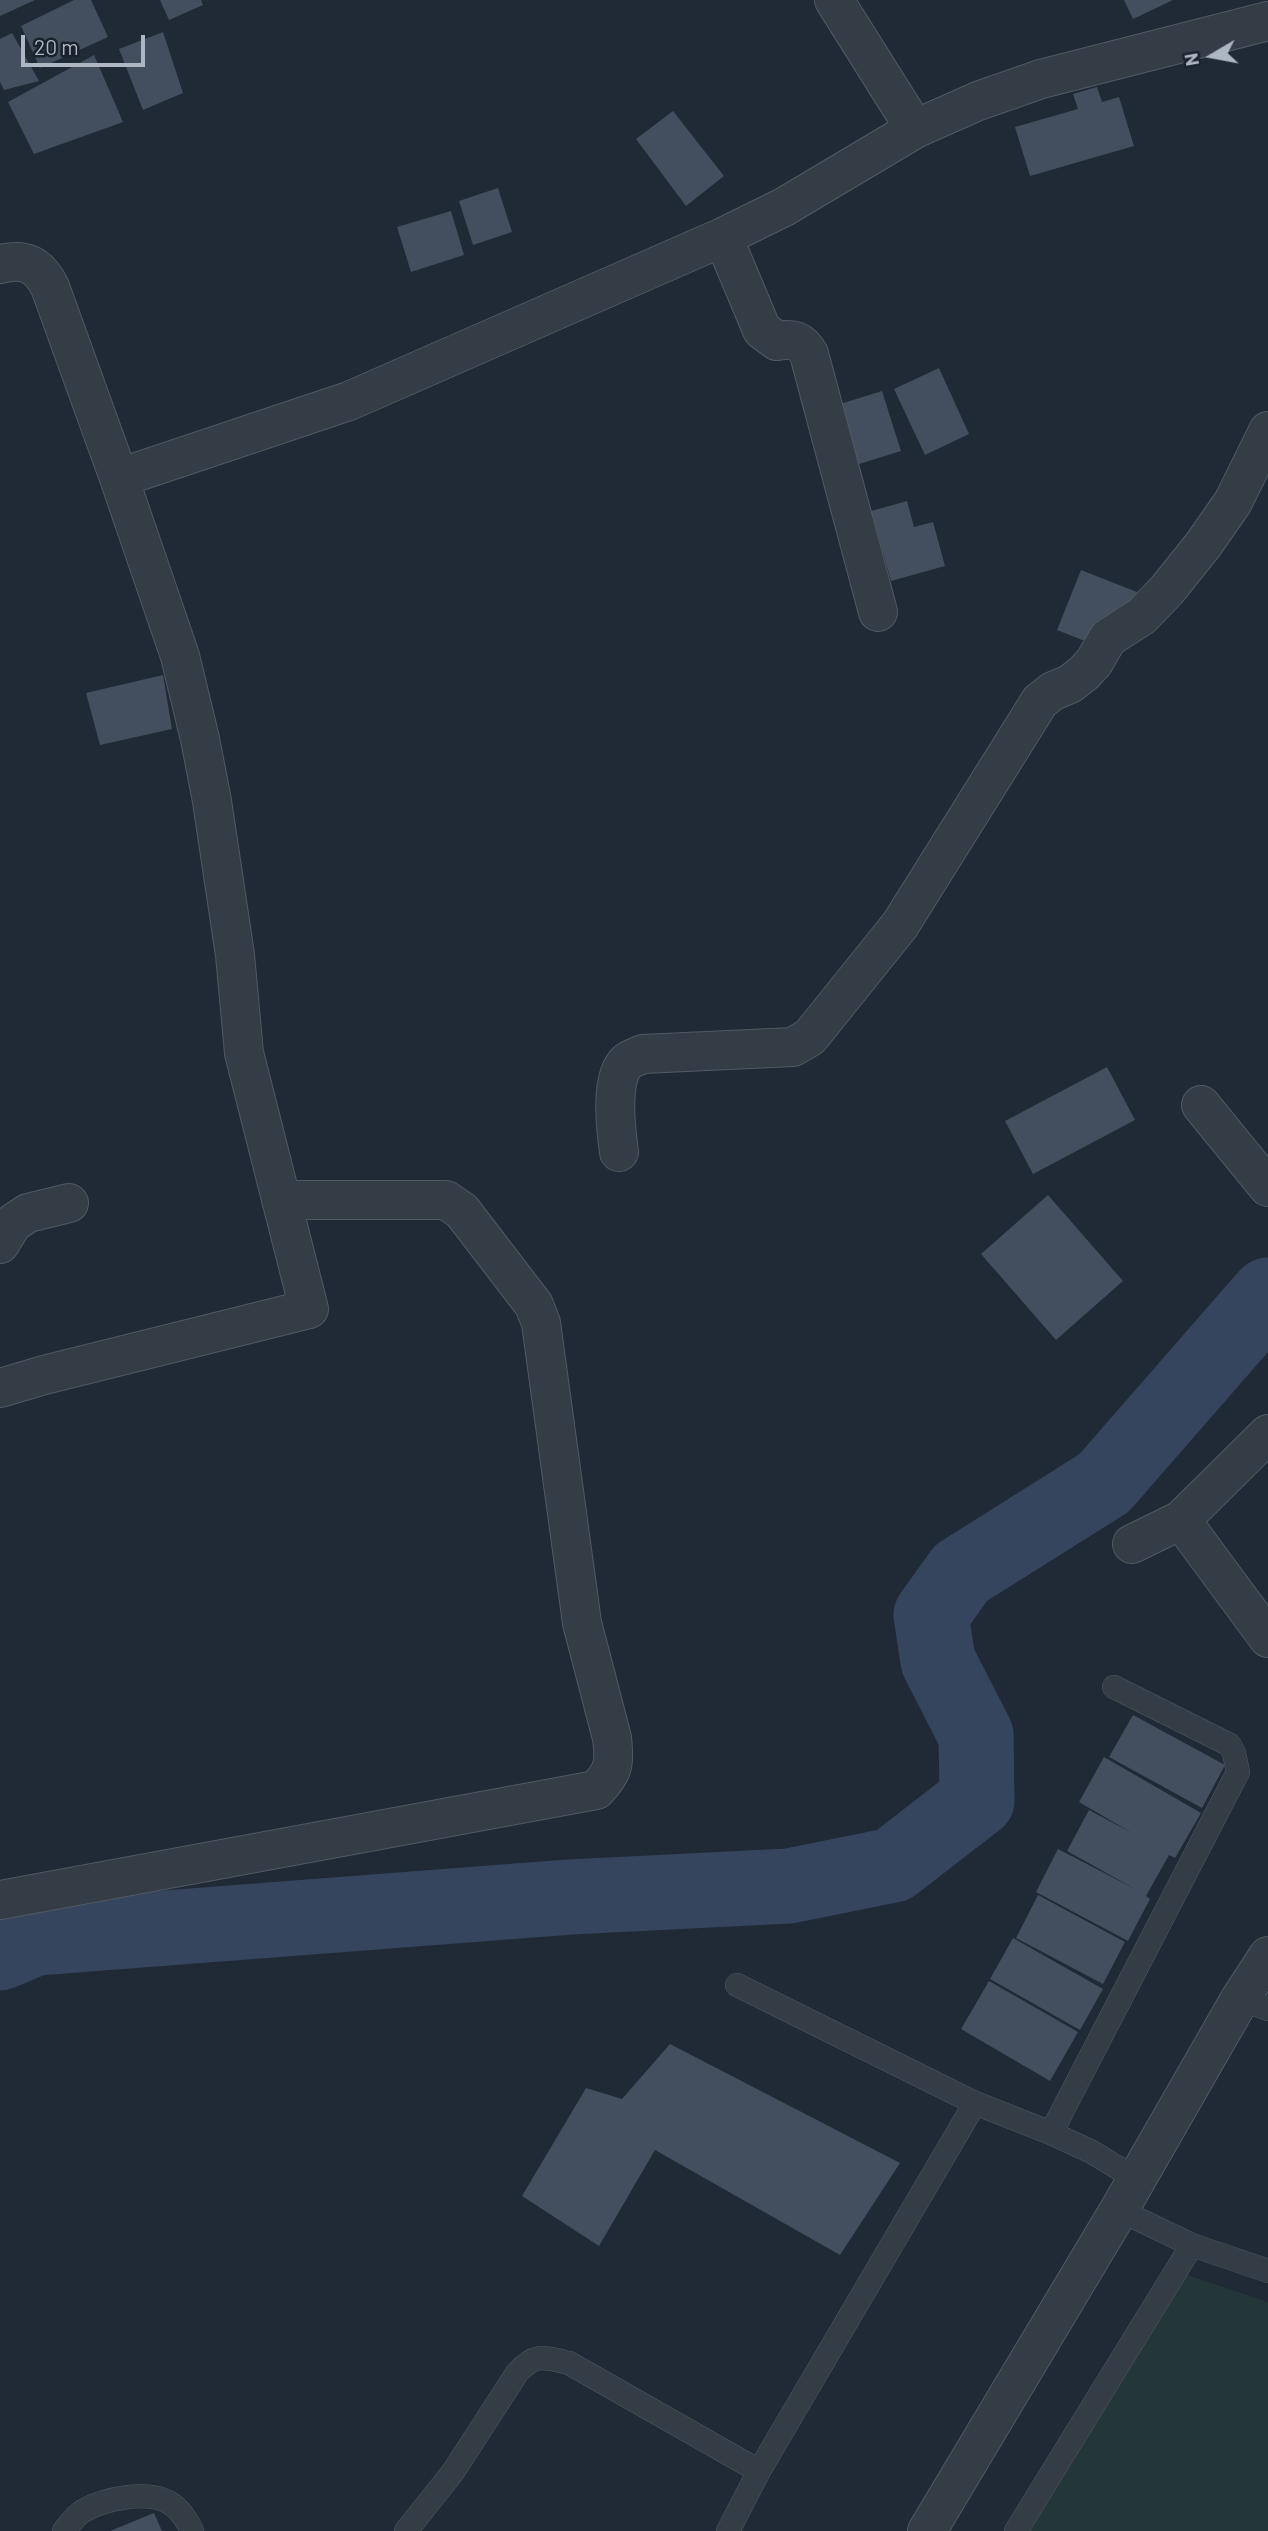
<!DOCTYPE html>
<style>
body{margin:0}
#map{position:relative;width:1268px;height:2531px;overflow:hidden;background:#202a36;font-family:Barlow,sans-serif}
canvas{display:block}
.north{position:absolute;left:1177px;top:21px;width:70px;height:70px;-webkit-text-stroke:5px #19212b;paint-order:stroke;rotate:260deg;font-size:19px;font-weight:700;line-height:28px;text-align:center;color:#aeb6c3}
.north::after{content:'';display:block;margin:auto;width:24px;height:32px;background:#aeb6c3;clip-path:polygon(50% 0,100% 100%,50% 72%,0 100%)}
.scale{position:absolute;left:21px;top:35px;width:124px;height:32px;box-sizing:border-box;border:4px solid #aeb6c3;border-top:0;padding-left:9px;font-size:21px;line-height:24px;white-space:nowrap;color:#aeb6c3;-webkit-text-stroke:5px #19212b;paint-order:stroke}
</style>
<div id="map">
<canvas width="1268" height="2531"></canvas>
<div class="north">N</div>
<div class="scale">20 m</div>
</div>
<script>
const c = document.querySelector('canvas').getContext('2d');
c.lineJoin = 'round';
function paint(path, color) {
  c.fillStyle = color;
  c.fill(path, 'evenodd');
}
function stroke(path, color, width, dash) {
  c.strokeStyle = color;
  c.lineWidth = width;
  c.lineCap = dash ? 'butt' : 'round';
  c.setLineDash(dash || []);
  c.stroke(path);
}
paint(new Path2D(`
 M1187,2275L1268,2302V2531H1030Z`), '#233738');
stroke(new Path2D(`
 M0,1953L36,1938L570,1897L789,1886L893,1865L977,1800L976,1735L938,1661L931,1615L961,1573L1104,1483L1268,1295`), '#34455d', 75);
paint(new Path2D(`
 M0,0H35L0,16Z
 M74,0H91L108,37L40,68L21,26Z
 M160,0H201L203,5L169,20Z
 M1124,0H1173L1133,19Z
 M163,32L183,93L143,110L119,49Z
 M12,33L39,81L4,90L0,82V39Z
 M94,55L123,122L34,154L8,102Z
 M1097,87L1102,102L1119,97L1134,146L1030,176L1015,127L1078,109L1073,94Z
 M673,111L724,176L686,206L636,139Z
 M498,188L512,232L473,245L459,201Z
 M451,211L464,255L411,272L397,227Z
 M939,368L969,434L925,455L894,389Z
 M882,391L901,451L856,465L837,405Z
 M907,501L914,527L933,522L945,566L891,581L871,511Z
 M1081,570L1137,592L1126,620L1100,647L1057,630Z
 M163,675L172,729L100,745L86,693Z
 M1107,1067L1135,1120L1033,1174L1005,1121Z
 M1048,1195L1123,1281L1056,1340L981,1254Z
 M1133,1715L1225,1765L1202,1808L1109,1757Z
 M1104,1757L1201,1813L1175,1858L1169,1855L1146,1896L1150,1899L1128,1941L1036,1892L1058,1849L1137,1890L1067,1851L1089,1810L1132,1833L1079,1802Z
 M1038,1895L1125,1942L1103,1984L1016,1938Z
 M1013,1938L1103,1989L1080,2030L990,1979Z
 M989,1981L1078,2032L1050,2081L961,2029Z
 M670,2044L900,2163L840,2255L655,2150L599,2246L522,2196L586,2088L622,2099Z
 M154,2513L162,2531H110Z`), '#434f5e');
const lane = new Path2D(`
 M737,1985L975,2103L1051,2133L1092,2152L1136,2179
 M1240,1999L1268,2009
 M1051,2133L1238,1772L1234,1753L1230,1745L1114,1687
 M1119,2210L1192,2245
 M64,2531C69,2525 76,2515 83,2511C103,2499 147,2490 168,2502C179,2508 187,2520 192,2531
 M406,2531L453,2472L517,2373C535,2353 544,2357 569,2363L759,2471
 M728,2531L759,2471L975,2103
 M1016,2531L1192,2245L1268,2271`);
const street = new Path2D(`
 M834,0L915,129
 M723,237L762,330L777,341C793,338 801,340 809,354L878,612
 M0,264C25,258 38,264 50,287L119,478L180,656L200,739L212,801L235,955L244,1053L309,1309L44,1375L0,1388
 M119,478L349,401L723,237L784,207L915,129L978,101L1041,79L1268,21
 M1201,1105L1268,1187
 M619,1152C616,1130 609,1076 628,1061C632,1058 639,1056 643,1054L793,1047L810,1037L900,925L1040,701L1053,691L1070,684L1084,673L1094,662L1108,638L1142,616L1167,590L1203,545L1233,502L1268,431
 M0,1244L13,1223L28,1213L69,1203
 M1181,1520L1268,1638
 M1132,1544L1181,1520L1268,1434
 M0,1900L596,1790C614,1772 615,1763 612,1738L582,1623L541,1323L534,1305L462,1211L446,1200H281
 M927,2531L1119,2210L1240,1999L1268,1956`);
stroke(lane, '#515964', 24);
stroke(street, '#515964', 40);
stroke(lane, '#343c46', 23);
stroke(street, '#343c46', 38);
</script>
